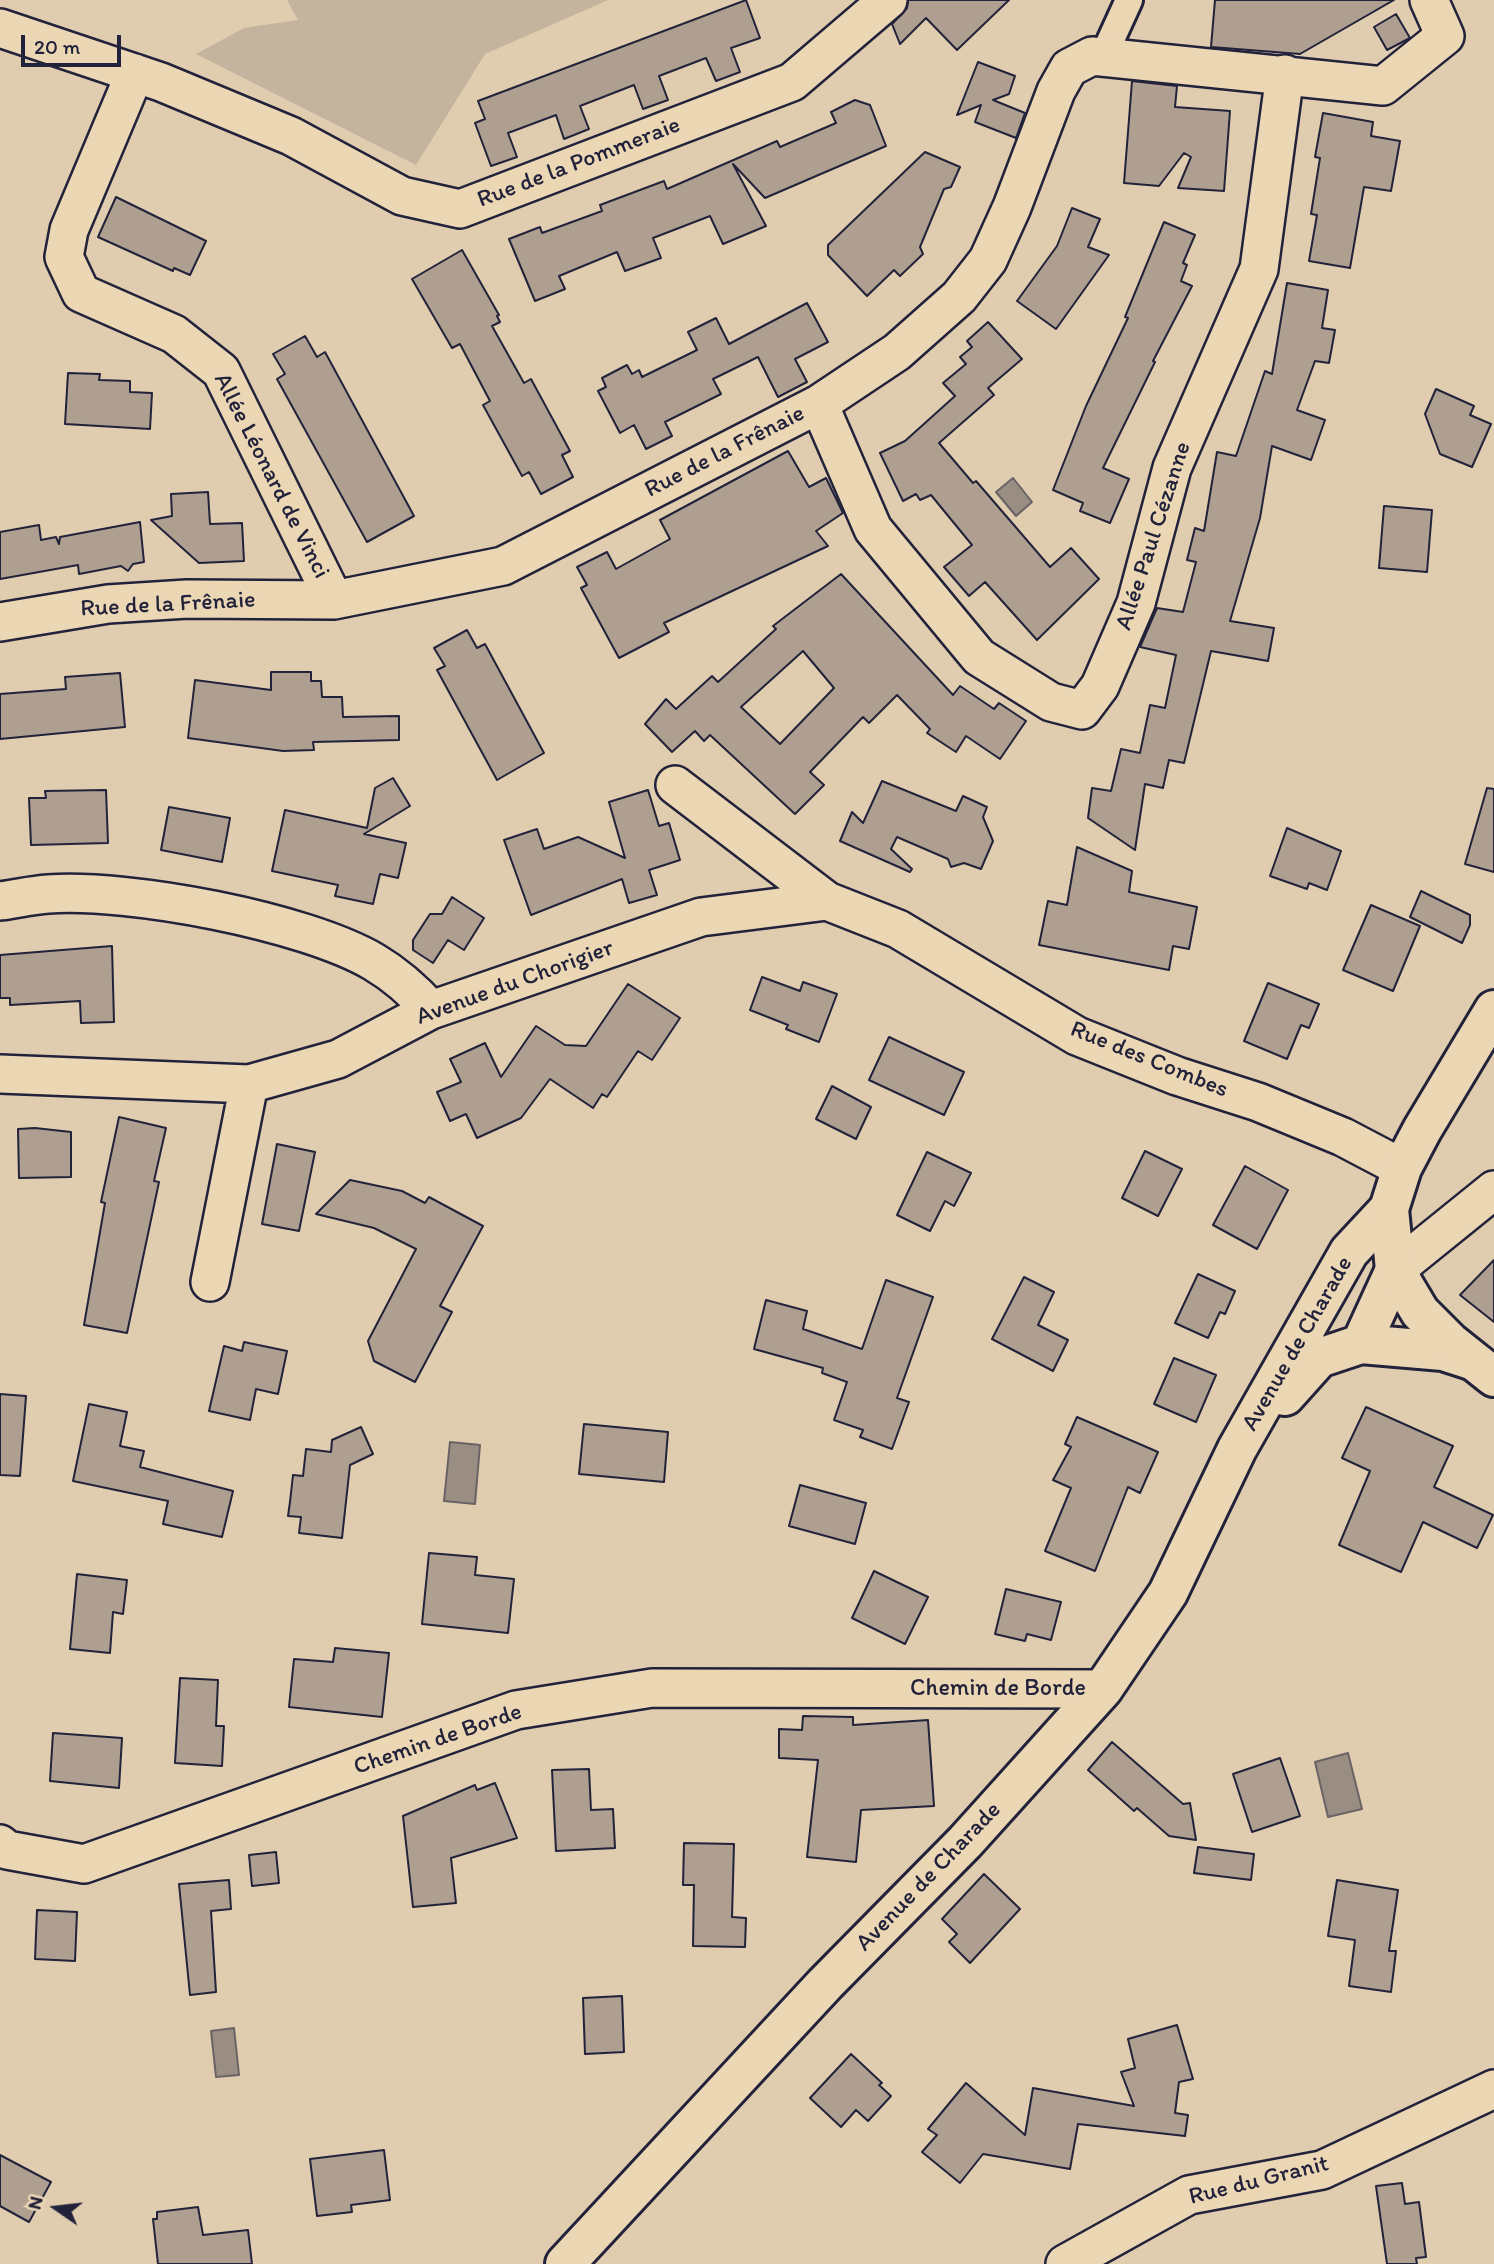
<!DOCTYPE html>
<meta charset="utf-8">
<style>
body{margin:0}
#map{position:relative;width:1494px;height:2264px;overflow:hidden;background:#e0ccae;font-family:Itim,sans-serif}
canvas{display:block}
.north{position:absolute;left:21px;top:2173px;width:70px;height:70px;-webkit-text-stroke:5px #ecd7b5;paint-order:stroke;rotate:284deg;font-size:19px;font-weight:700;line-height:28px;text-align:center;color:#22223b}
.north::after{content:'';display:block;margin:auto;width:24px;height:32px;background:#22223b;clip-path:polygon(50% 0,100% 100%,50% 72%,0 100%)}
.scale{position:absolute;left:21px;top:35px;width:100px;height:32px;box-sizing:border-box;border:4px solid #22223b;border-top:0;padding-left:9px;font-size:21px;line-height:24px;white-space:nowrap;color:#22223b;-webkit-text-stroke:5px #ecd7b5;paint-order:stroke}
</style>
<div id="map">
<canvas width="1494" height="2264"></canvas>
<div class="north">N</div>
<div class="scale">20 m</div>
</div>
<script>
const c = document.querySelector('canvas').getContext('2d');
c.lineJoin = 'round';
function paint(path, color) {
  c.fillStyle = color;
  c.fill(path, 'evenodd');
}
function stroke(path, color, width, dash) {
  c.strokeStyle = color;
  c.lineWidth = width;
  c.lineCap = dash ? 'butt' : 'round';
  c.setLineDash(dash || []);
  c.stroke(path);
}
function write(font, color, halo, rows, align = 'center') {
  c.font = font + ' Itim,sans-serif';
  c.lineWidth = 5;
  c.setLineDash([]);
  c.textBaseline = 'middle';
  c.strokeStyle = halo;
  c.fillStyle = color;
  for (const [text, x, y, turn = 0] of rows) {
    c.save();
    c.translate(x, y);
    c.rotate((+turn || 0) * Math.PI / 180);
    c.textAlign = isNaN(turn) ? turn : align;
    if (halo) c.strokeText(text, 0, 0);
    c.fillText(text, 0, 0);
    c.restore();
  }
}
paint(new Path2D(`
 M287,0H608L485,54L416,165L196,54L244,28L298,20Z`), '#c4b39d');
const water = new Path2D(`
 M1013,478L1032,502L1016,516L996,492Z
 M450,1442L480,1445L475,1504L444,1501Z
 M1348,1753L1362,1809L1328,1817L1315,1762Z
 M234,2028L239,2075L216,2077L211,2031Z`);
paint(water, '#9a8e83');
stroke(water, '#6a6366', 2);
const building = new Path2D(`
 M746,0L760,38L731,48L740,72L716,81L706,58L659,76L668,100L643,109L634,85L580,106L589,129L564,139L556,115L508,133L517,157L491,166L475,123L485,119L478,101Z
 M908,0H1009L957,50L926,18L900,44L892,24L907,8Z
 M1215,0H1394L1300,54L1211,47Z
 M1396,14L1410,38L1387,50L1374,27Z
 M978,62L1015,76L1009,94L993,100L1025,113L1016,138L975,122L981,105L957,115Z
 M1132,81L1177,86L1175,107L1230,111L1224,191L1178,188L1191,157L1184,153L1159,186L1124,183Z
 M855,100L870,105L886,146L765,198L733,164L766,226L723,244L710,216L653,238L661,258L625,271L617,252L559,276L565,289L535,301L509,239L540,227L542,233L602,211L600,205L664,181L667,189L777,141L780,147L836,123L831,112Z
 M1323,113L1373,122L1371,136L1400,141L1391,191L1364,187L1350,268L1309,261L1317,215L1311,214L1320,158L1315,157Z
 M925,152L960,167L951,187L944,189L920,247L923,254L900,276L894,270L867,296L828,255V245Z
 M116,197L206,241L190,275L174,268L173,271L98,237Z
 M1072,208L1100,219L1088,247L1109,255L1056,329L1017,301L1057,246Z
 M1164,222L1195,235L1183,263L1187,265L1181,281L1192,286L1153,361L1155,362L1103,468L1129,479L1110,523L1080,511L1083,503L1053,490L1086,406L1128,318L1125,317Z
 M462,250L499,315L497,316L500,322L492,326L524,383L531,379L570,451L562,455L573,477L541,494L529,472L522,476L483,405L490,401L460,344L452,348L412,279Z
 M1287,283L1328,290L1322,328L1335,330L1329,363L1315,361L1297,410L1325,420L1311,460L1272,446L1260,518L1230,621L1274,628L1268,661L1211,651L1184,763L1169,760L1163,788L1145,784L1135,850L1088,818L1092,788L1111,791L1121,749L1140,753L1150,705L1165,708L1176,655L1140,647L1157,608L1183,612L1196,562L1187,560L1195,528L1204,531L1217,452L1236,456L1265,371L1272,374Z
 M807,303L828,342L795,359L807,382L778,397L758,357L713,379L721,394L665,422L672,436L646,449L634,425L620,433L598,391L606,387L602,378L627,365L632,374L639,370L642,377L697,350L688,332L716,318L729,344Z
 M988,322L1022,359L988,388L994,395L939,443L973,483L976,481L1050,567L1071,548L1099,579L1037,640L985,582L969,596L944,567L972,545L931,495L920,500L916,494L903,501L880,453L905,441L955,396L943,383L966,364L960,357L972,347L967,341Z
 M305,336L317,357L325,352L414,516L367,542L277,379L285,374L273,354Z
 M68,373L100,374L99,380L130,381V392L152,393L150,429L65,424Z
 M1436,389L1474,406L1470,415L1491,424L1472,467L1440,454L1425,414Z
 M788,451L809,487L826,478L843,513L816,531L828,546L664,623L669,632L619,658L581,588L587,585L577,567L607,552L616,569L670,539L660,520Z
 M208,492L210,524L242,523L244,561L199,563L151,520L172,516L171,494Z
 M1384,506L1432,510L1427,572L1379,568Z
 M140,522L144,562L133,564L128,571L121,566L79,574L78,565L0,579V532L39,525L41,540L56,537L59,544L60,537Z
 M841,574L953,695L960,686L994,709L999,703L1026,721L1000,759L966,736L956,752L927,733L930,729L897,695L869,723L863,717L810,772L824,785L795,814L710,735L704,741L695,731L672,752L645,724L666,699L676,709L712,676L718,682L776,629L773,626ZM803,651L834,688L780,744L741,707Z
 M467,630L477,648L485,644L544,753L497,780L437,670L445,666L434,648Z
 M271,672H311V681H321L322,697H342L343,717L399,716V740L313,742L314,750L283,751L188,738L195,680L271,690Z
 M120,673L125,727L0,739V694L66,689L65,677Z
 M393,778L410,806L364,834L406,843L398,878L380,874L373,904L335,896L338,885L272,871L285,810L367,828L375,788Z
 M882,781L956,811L963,796L987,807L983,817L993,841L981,869L964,863L951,867L948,859L897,837L891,849L912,869L910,872L840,841L852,812L863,823Z
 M1487,788L1494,789V872L1465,864Z
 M106,790L108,843L31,845L29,798H46L45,791Z
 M648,790L659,826L669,823L680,860L649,870L657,895L629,903L622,879L531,915L504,840L537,829L544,849L578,837L625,858L609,802Z
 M169,807L230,818L222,862L161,850Z
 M1287,828L1341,851L1327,890L1309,883L1307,889L1270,876Z
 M1077,847L1132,871L1129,892L1197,907L1189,949L1173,946L1169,970L1039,945L1048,901L1067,905Z
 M1421,891L1470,915V925L1462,943L1410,917Z
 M452,897L484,918L464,950L448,940L433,963L413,950V940L430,914H442Z
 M1371,905L1420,926L1393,991L1343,970Z
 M112,946L114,1022L81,1023L80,1001L10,1005V998H0V955Z
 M762,977L800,991L803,982L837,994L819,1042L786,1029L788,1025L750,1010Z
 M1268,983L1319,1004L1309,1028L1301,1025L1287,1059L1244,1041Z
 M628,984L680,1018L652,1060L638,1051L607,1097L602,1094L593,1108L550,1079L521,1118L477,1138L466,1114L450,1121L437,1092L461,1082L450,1059L485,1043L501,1077L536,1026L565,1045L586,1046Z
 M889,1037L964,1072L944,1115L869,1080Z
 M832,1086L871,1107L856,1139L816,1119Z
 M119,1117L166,1128L154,1181L159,1182L127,1333L84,1325L105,1203L101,1202Z
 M35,1128L71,1132V1177L19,1178L18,1129Z
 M277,1144L315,1152L299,1231L262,1224Z
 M1145,1151L1182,1169L1158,1216L1122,1198Z
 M927,1152L971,1173L954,1206L945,1201L930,1231L897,1215Z
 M1245,1166L1288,1190L1257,1249L1213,1225Z
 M350,1180L402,1191L425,1203L429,1197L483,1226L440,1306L452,1312L415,1382L374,1361L368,1341L416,1249L374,1228L316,1214Z
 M1494,1260V1322L1460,1295Z
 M1198,1274L1235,1291L1225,1314L1220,1312L1208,1338L1175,1323Z
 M1024,1277L1054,1292L1038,1325L1068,1340L1053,1371L992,1339Z
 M886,1280L933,1297L897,1398L909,1402L892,1449L860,1437L863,1430L834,1420L847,1382L822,1373L823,1368L754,1349L766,1300L807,1311L803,1329L862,1349Z
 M244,1342L287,1351L278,1394L256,1389L250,1420L209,1411L224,1346L242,1351Z
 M1174,1358L1216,1375L1196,1422L1154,1404Z
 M0,1394L26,1396L20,1476L0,1475Z
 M89,1404L127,1412L120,1446L144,1451L140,1467L233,1491L222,1537L163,1524L168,1501L73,1481Z
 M1366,1407L1453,1446L1434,1487L1493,1515L1477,1548L1423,1522L1401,1572L1339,1545L1370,1471L1342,1458Z
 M1077,1417L1158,1452L1140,1493L1128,1487L1095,1571L1045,1551L1071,1488L1053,1480L1071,1447L1065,1444Z
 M584,1424L668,1432L664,1482L579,1474Z
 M361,1427L373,1454L350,1465L342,1538L299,1533L301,1517L288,1516L290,1502L293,1475L303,1476L306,1449L331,1452L332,1440Z
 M800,1485L866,1503L855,1544L789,1526Z
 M429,1553L477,1557L475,1575L514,1579L508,1633L422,1624Z
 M874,1571L928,1597L905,1644L852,1618Z
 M77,1574L127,1580L123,1614L113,1612L110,1653L70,1649Z
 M1006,1589L1061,1602L1051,1640L1027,1634L1025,1641L995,1634Z
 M335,1648L389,1653L382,1717L289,1707L294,1659L333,1662Z
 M180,1678L218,1680L216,1726H224L222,1766L175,1763Z
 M803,1716L853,1717V1725L928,1720L934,1806L861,1810L856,1862L807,1857L818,1760L779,1758V1729L802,1730Z
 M53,1733L122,1738L119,1788L50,1781Z
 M1112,1742L1183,1804L1190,1803L1196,1840L1169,1836L1137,1808L1134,1811L1088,1770Z
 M1280,1758L1300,1816L1252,1832L1233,1774Z
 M589,1769L591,1810L613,1809L615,1848L556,1851L552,1770Z
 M495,1783L517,1838L451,1858L456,1903L413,1907L403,1816L475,1785L477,1790Z
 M684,1843L734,1844L732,1917L746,1918L745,1947L693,1946L694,1885H683Z
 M1198,1847L1254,1854L1251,1880L1194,1873Z
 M276,1852L279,1883L252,1886L249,1855Z
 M984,1874L1020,1909L970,1963L949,1942L957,1934L942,1919Z
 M229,1880L231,1909L211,1911L216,1992L190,1995L179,1884Z
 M1337,1880L1398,1890L1389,1951H1396L1391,1992L1349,1986L1355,1940L1328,1936Z
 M37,1910L77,1912L75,1961L35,1959Z
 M622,1996L624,2052L585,2054L583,1998Z
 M1177,2025L1193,2079L1179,2082L1175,2113L1188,2115L1185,2136L1078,2124L1070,2169L983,2154L960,2183L922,2152L937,2135L928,2129L966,2083L1025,2135L1033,2088L1134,2106L1121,2072L1135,2068L1128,2039Z
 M851,2054L882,2083L879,2085L891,2096L868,2121L856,2110L841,2127L810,2098Z
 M384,2150L390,2200L351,2205L352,2212L317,2216L310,2159Z
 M0,2155L51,2182L29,2222L0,2206Z
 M1402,2183L1405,2204L1419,2202L1426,2257L1416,2258L1417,2264H1387L1376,2186Z
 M198,2207L203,2235L248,2230L252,2264H158L153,2219H157V2212Z`);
paint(building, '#ae9f90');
stroke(building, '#22223b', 2);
const pedestrian = new Path2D(`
 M1103,57L1129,0`);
const minor = new Path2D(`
 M0,28L161,82L291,136L402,196L460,209L792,82L888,0
 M135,73L69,230L64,257L81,293L174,334L221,371L334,600
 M819,404L873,529L979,657L1051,702L1082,710L1100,686L1136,603L1172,468L1259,269L1285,74
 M0,622L108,604L187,599L334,600L503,566L819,404L897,352L959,297L988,260L1012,207L1056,91L1069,68L1092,56L1383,86L1445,36L1429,0
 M675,785L827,901L898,929L1077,1036L1177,1076L1258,1102L1343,1137L1402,1168
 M0,901C16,899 32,895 48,894C129,888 304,921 374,962C396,975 414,991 431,1010
 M0,1074L249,1084L338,1059L431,1010L701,917L827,901
 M1395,1270L1494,1190
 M210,1282L249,1084
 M0,1844L7,1850L84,1864L516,1710L652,1688L1103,1689
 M1065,2264L1189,2195L1322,2170L1494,2089`);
const tertiary = new Path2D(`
 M1361,1344L1443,1351L1471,1360
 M1285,1396L1319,1358L1361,1344L1395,1270
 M565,2264L825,1984L965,1842L1103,1689L1168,1593L1237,1449L1349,1252L1389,1209`);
const secondary = new Path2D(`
 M1494,1010L1422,1130L1402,1168L1389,1209L1395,1270L1420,1312L1450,1342L1494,1377`);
stroke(pedestrian, '#22223b', 32);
stroke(minor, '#22223b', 42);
stroke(tertiary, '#22223b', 44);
stroke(secondary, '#22223b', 44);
stroke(pedestrian, '#ecd7b5', 26);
stroke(minor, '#ecd7b5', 37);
stroke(tertiary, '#ecd7b5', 38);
stroke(secondary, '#ecd7b5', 38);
write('24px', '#22223b', '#ecd7b5', [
 ["Rue de la Pommeraie",579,163,-21],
 ["Rue de la Frênaie",725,452,-27],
 ["Allée Léonard de Vinci",271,476,63],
 ["Allée Paul Cézanne",1154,536,-72],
 ["Rue de la Frênaie",168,605,-3],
 ["Avenue du Chorigier",515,983,-20],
 ["Rue des Combes",1149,1060,22],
 ["Avenue de Charade",1298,1344,-60],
 ["Chemin de Borde",998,1689],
 ["Chemin de Borde",438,1740,-19],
 ["Avenue de Charade",929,1877,-46],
 ["Rue du Granit",1259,2181,-14]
]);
</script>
